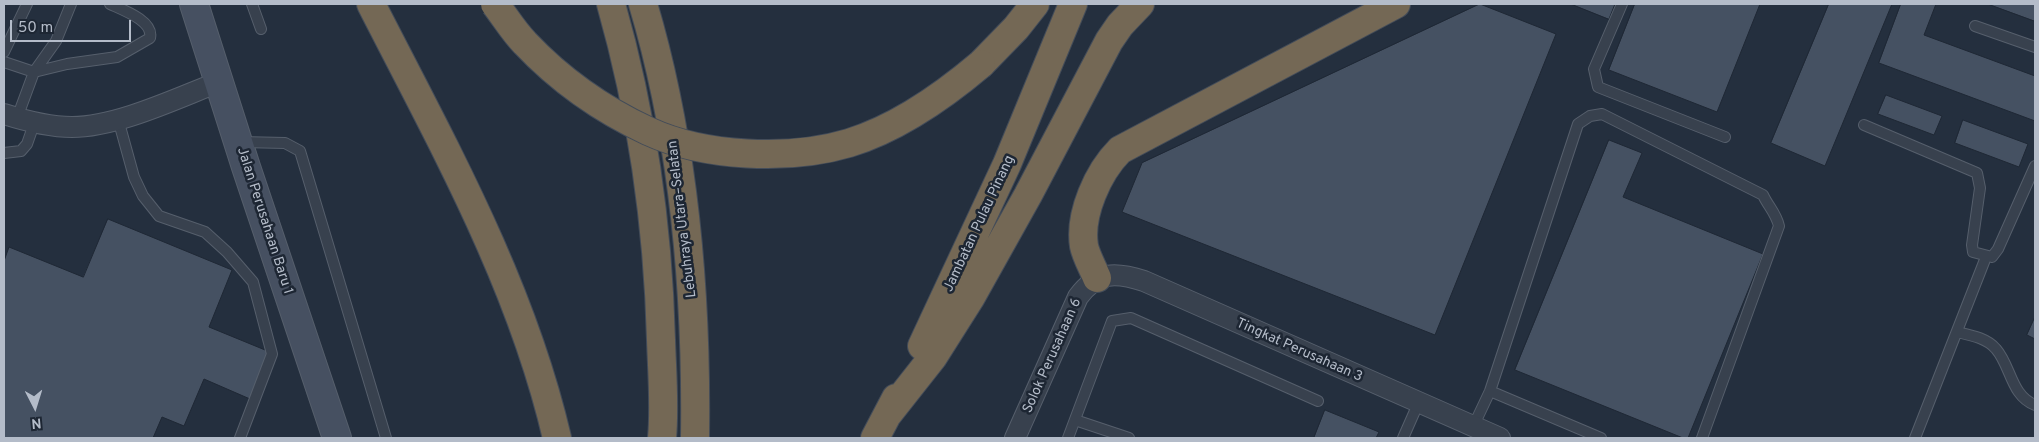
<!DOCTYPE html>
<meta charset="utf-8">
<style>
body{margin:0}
#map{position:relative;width:2039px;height:442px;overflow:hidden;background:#242f3e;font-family:Overpass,sans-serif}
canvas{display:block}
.frame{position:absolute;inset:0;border:5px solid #b4bcc9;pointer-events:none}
.north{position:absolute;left:10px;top:382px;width:50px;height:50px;-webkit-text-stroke:4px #1d2633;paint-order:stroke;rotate:175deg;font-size:14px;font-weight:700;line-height:20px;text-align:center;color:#b4bcc9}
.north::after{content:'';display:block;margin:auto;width:18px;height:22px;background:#b4bcc9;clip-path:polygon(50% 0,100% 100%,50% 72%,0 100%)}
.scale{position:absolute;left:10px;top:20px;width:121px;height:22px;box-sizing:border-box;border:2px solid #b4bcc9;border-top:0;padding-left:6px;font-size:15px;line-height:18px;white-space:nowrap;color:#b4bcc9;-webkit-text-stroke:4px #1d2633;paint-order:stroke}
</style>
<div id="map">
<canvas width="2039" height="442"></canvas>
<div class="frame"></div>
<div class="north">N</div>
<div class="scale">50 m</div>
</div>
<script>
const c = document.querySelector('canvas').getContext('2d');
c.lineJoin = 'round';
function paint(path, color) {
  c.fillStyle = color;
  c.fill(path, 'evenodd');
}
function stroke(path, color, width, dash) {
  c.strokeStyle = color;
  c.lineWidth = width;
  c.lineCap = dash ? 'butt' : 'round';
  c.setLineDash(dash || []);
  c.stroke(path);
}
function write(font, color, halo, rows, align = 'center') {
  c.font = font + ' Overpass,sans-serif';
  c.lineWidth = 5;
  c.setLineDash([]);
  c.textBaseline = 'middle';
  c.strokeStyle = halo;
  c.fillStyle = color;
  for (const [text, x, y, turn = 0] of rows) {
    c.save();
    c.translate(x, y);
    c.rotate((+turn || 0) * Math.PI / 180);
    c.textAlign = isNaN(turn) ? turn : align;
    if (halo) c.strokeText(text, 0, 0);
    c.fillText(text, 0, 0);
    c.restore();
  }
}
const building = new Path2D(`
 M1480,4L1556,34L1435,335L1122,212L1142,163Z
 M1571,4H1615L1609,19Z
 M1635,4H1760L1717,112L1609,70Z
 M1829,4H1892L1825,166L1771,143Z
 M1901,4H1936L1924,35L2035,76V121L1879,63Z
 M1988,4H2035V21Z
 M1886,95L1942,116L1934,135L1878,114Z
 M1963,120L2028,144L2019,167L1955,143Z
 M1609,140L1642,153L1623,197L1763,254L1688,438H1683L1515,370Z
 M108,219L232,270L209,327L270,352L250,399L204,379L184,426L162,417L153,438H4V261L9,247L83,277Z
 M2035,317V339L2027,335Z
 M1325,410L1379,432L1376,438H1314Z`);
paint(building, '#455162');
stroke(building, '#1f2835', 1);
const lane = new Path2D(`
 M252,4L261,29
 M1622,4L1594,69L1598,87L1725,137
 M1975,26L2035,47
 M4,52L27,4
 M4,62L34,72L67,64L117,57L150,38C154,21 123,10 110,4
 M17,118L34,72L56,41L71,4
 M118,119L134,177L143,196L159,216L205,232L227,252L253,282L272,354L240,438
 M1864,125L1977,173L1980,188L1972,245L1973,252L1992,257L1998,249L2035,166
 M241,142L285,143L300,151L386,438
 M4,153L21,151L27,144L34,124
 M1957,332C1970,335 1987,338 1996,349C2011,366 2011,396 2035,405
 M1490,391L1601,438
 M1075,420L1129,438
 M1473,427L1490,391L1578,124L1590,116L1602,114L1763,195C1768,206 1776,213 1779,226L1702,438
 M1068,438L1112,321L1131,318L1318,401
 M1403,438L1418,404
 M1915,438L1986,257`);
const street = new Path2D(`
 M4,114C26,121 48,127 72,127C117,127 177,98 219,82
 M1015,438L1078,297C1097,271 1116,272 1144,281L1500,438`);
const secondary = new Path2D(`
 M194,4L246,167L337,438`);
const highway = new Path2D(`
 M371,4C443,145 521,283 557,438
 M611,4C642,113 658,226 661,340C662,372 665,406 662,438
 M643,4C685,145 697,292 695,438
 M981,64L1016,28L1035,4
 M1097,278C1093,268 1086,256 1084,246C1079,214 1098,172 1120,150L1396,4
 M922,346L1007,164L1073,4
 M888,414L933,357L971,297L1028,195L1109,41L1120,25L1140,4
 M875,438L896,398`);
stroke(lane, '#565f6c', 12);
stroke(street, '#565f6c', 22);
stroke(secondary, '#565f6c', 30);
stroke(highway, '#434c59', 30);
stroke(lane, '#38414e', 10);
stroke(street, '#38414e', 20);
stroke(secondary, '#465061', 28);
stroke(highway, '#746855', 28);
const highwayBridge = new Path2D(`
 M495,4C505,17 514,32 525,43C559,79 603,110 648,131C704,157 789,161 849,143C898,128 942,97 981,64`);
stroke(highwayBridge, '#434c59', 30, []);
stroke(highwayBridge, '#746855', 28);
write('14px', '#b4bcc9', '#1d2633', [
 ["Lebuhraya Utara–Selatan",683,219,-97],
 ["Jalan Perusahaan Baru 1",264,221,72],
 ["Jambatan Pulau Pinang",980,224,-65],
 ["Tingkat Perusahaan 3",1299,351,24],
 ["Solok Perusahaan 6",1053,356,-66]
]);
</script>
